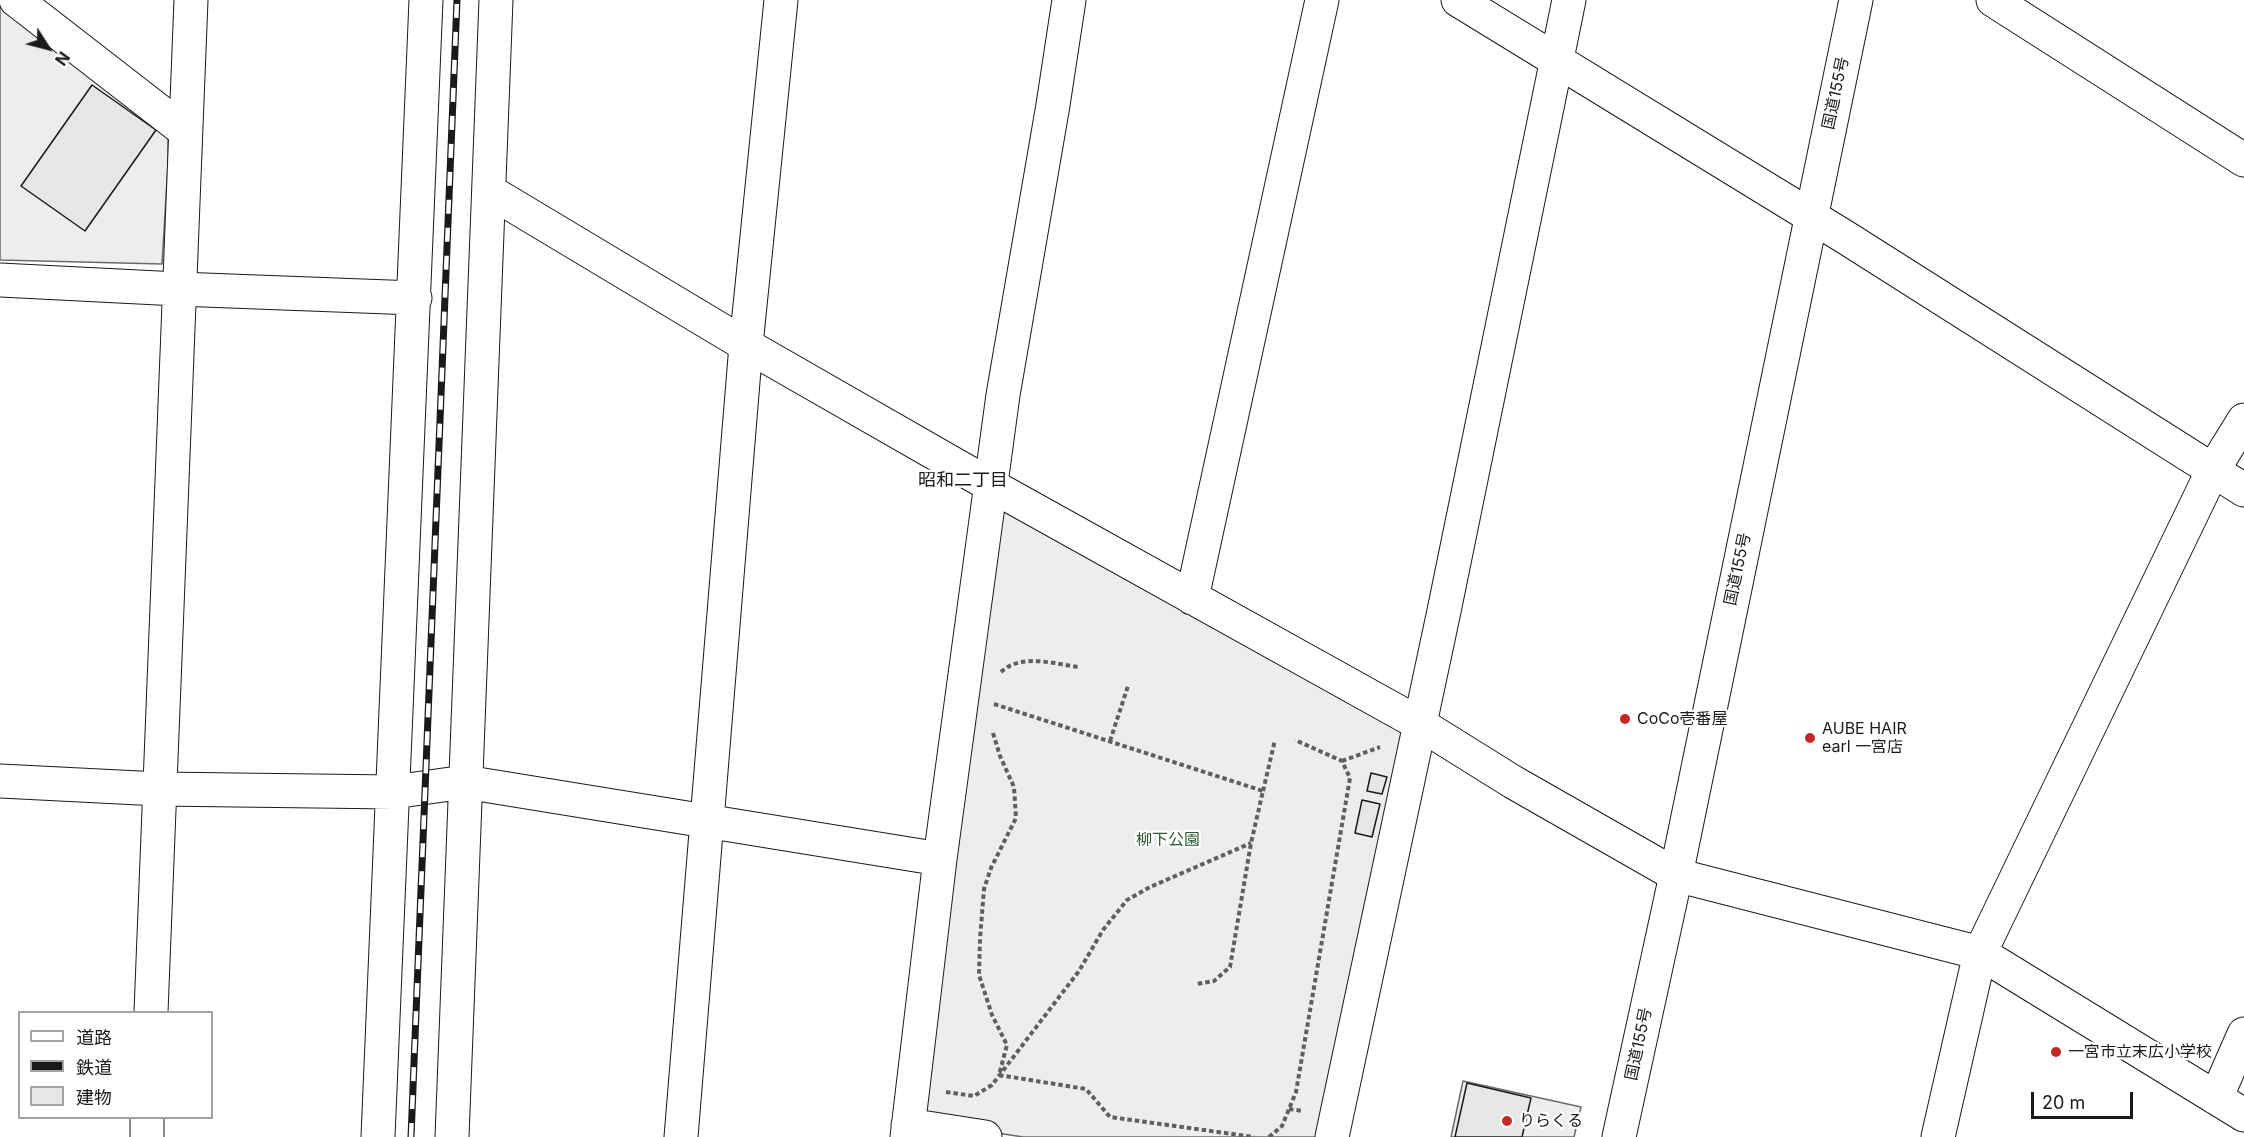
<!DOCTYPE html>
<meta charset="utf-8">
<style>
body{margin:0}
#map{position:relative;width:2244px;height:1137px;overflow:hidden;background:#fff;font-family:Inter,"Noto Sans JP",sans-serif}
canvas{display:block}
.legend{position:absolute;left:18px;top:1011px;width:195px;height:108px;box-sizing:border-box;background:#fff;border:2px solid #a3a3a3;margin:0;padding:8px 10px;list-style:none;font-size:18px;color:#1a1a1a}
.legend li{display:flex;align-items:center;gap:12px;height:30px}
.legend b{width:30px;border:2px solid #a3a3a3}
.north{position:absolute;left:18px;top:18px;width:60px;height:60px;-webkit-text-stroke:4px #fff;paint-order:stroke;rotate:126deg;font-size:16px;font-weight:700;line-height:24px;text-align:center;color:#1a1a1a}
.north::after{content:'';display:block;margin:auto;width:21px;height:27px;background:#1a1a1a;clip-path:polygon(50% 0,100% 100%,50% 72%,0 100%)}
.scale{position:absolute;left:2031px;top:1092px;width:102px;height:27px;box-sizing:border-box;border:3px solid #1a1a1a;border-top:0;padding-left:8px;font-size:18px;line-height:21px;white-space:nowrap;color:#1a1a1a;-webkit-text-stroke:4px #fff;paint-order:stroke}
</style>
<div id="map">
<canvas width="2244" height="1137"></canvas>
<ul class="legend">
<li><b style="height:8px;background:#fff"></b>道路</li>
<li><b style="height:8px;background:#1a1a1a"></b>鉄道</li>
<li><b style="height:16px;background:#e6e6e6"></b>建物</li>
</ul>
<div class="north">N</div>
<div class="scale">20 m</div>
</div>
<script>
const c = document.querySelector('canvas').getContext('2d');
c.lineJoin = 'round';
function paint(path, color) {
  c.fillStyle = color;
  c.fill(path, 'evenodd');
}
function stroke(path, color, width, dash) {
  c.strokeStyle = color;
  c.lineWidth = width;
  c.lineCap = dash ? 'butt' : 'round';
  c.setLineDash(dash || []);
  c.stroke(path);
}
function write(font, color, halo, rows, align = 'center') {
  c.font = font + ' Inter,"Noto Sans JP",sans-serif';
  c.lineWidth = 4.5;
  c.setLineDash([]);
  c.textBaseline = 'middle';
  c.strokeStyle = halo;
  c.fillStyle = color;
  for (const [text, x, y, turn = 0] of rows) {
    c.save();
    c.translate(x, y);
    c.rotate((+turn || 0) * Math.PI / 180);
    c.textAlign = isNaN(turn) ? turn : align;
    if (halo) c.strokeText(text, 0, 0);
    c.fillText(text, 0, 0);
    c.restore();
  }
}
const built = new Path2D(`
 M0,0L168,119V164L162,264L0,260Z
 M994,493L1412,726L1326,1137H1023L914,1120Z
 M1463,1081L1581,1107L1574,1137H1451Z`);
paint(built, '#ededed');
stroke(built, '#6a6a6a', 1.5);
const building = new Path2D(`
 M92,85L156,130L85,231L21,186Z
 M1371,773L1387,777L1382,794L1367,791Z
 M1362,800L1380,804L1372,837L1355,833Z
 M1467,1083L1531,1098L1522,1137H1455Z`);
paint(building, '#e6e6e6');
stroke(building, '#1a1a1a', 1.5);
const minor = new Path2D(`
 M16,0L185,131
 M1458,0L1845,237L2244,490
 M1993,0L2244,160
 M489,191L746,345L992,486L1420,724L1513,782L1676,875L1980,953L2244,1115
 M0,280L178,289L415,298
 M1192,598L1322,0
 M0,781L159,789L393,792L465,782L940,859
 M151,1012L191,0
 M2216,1098L2244,1034
 M908,1125L985,1137
 M147,1137V1118
 M378,1137L426,0
 M452,1137L496,0
 M681,1137L746,345L781,0
 M907,1137L940,859L1003,395L1053,105L1069,0
 M1332,1137L1444,611L1569,0
 M1938,1137L1980,953L2213,470L2244,420`);
const highway = new Path2D(`
 M1619,1137L1676,875L1856,0`);
stroke(minor, '#1a1a1a', 35);
stroke(highway, '#1a1a1a', 35);
stroke(new Path2D(`
 M1001,672C1021,653 1055,664 1078,667
 M994,704L1263,791L1251,843L1230,967L1214,981L1196,984
 M993,733L1000,756L1014,787L1016,818L991,868L984,889L980,939L979,975L992,1015L1007,1045L999,1075L1086,1089L1110,1117L1254,1137
 M1110,741L1128,686
 M1342,761L1380,747
 M1263,791L1275,740
 M946,1092L974,1096L992,1085L1079,971L1103,930L1127,900L1150,887L1251,843
 M1289,1109L1303,1111
 M1269,1137L1282,1126L1296,1092L1350,778L1342,761L1295,740`), '#5f5f5f', 4, [4.5, 3]);
stroke(minor, '#fff', 33);
stroke(highway, '#fff', 33);
const rail = new Path2D(`
 M411,1137L457,0`);
stroke(rail, '#1a1a1a', 7);
stroke(rail, '#fff', 4.5, [14]);
for (const [x, y, r, color] of [
 [1625,719,6,"#c62828"],
 [1810,738,6,"#c62828"],
 [2056,1052,6,"#c62828"],
 [1507,1121,6,"#c62828"]
]) {
  const dot = new Path2D();
  dot.arc(x, y, r, 0, 2 * Math.PI);
  c.fillStyle = color;
  c.fill(dot);
  stroke(dot, '#fff', 2);
}
write('16px', '#1a1a1a', '#fff', [
 ["国道155号",1836,93,-78],
 ["国道155号",1738,569,-78],
 ["国道155号",1639,1044,-78]
]);
write('16px', '#1a1a1a', '#fff', [
 ["CoCo壱番屋",1637,719],
 ["AUBE HAIR",1822,729],
 ["earl 一宮店",1822,747],
 ["一宮市立末広小学校",2068,1052],
 ["りらくる",1519,1121]
], 'left');
write('16px', '#2b5a34', '#fff', [
 ["柳下公園",1168,840]
]);
write('18px', '#1a1a1a', '#fff', [
 ["昭和二丁目",963,481]
]);
</script>
